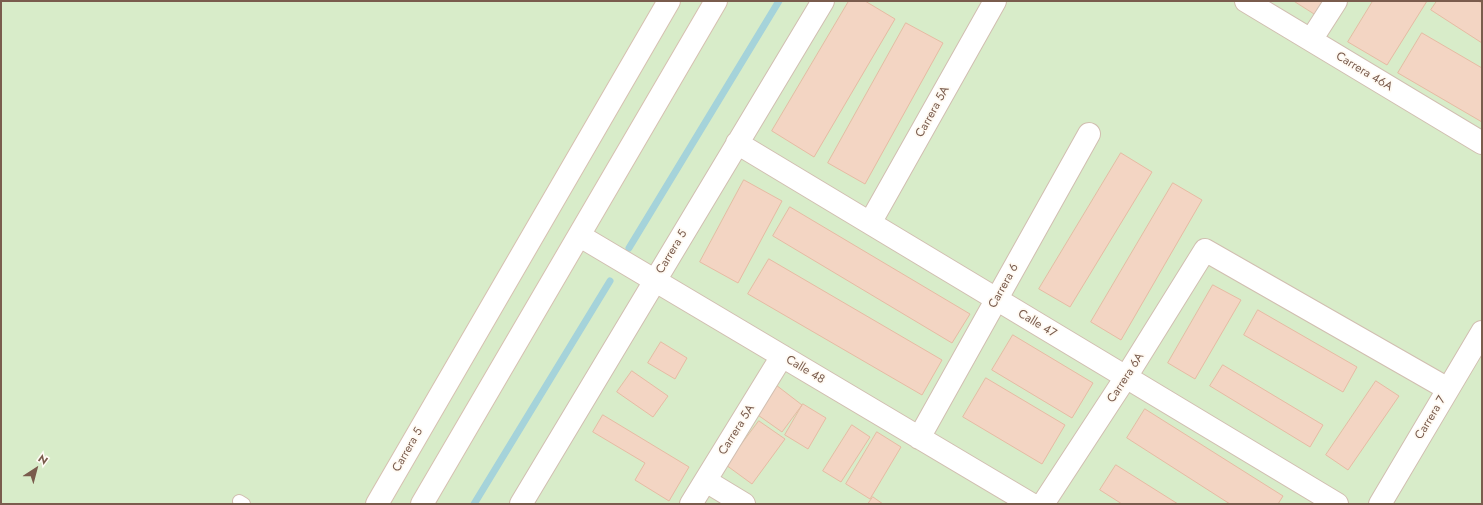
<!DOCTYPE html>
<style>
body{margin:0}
#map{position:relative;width:1483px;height:505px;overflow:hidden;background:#fdf6ec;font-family:Jost,sans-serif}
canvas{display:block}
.frame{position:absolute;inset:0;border:2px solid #7a5c4d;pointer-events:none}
.north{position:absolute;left:16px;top:449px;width:40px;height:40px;-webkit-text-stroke:3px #fffaf3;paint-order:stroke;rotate:36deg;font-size:11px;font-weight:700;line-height:16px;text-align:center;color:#7a5c4d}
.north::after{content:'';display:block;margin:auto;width:14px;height:18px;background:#7a5c4d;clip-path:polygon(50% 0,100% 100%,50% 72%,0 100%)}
</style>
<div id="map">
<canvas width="1483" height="505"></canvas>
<div class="frame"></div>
<div class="north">N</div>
</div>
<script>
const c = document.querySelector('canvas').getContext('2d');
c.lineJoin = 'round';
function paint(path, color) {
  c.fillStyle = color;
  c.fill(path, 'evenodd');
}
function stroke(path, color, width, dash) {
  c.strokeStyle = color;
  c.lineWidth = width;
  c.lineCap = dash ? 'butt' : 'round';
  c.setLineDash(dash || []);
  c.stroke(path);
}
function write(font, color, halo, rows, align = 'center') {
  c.font = font + ' Jost,sans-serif';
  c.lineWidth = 3.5;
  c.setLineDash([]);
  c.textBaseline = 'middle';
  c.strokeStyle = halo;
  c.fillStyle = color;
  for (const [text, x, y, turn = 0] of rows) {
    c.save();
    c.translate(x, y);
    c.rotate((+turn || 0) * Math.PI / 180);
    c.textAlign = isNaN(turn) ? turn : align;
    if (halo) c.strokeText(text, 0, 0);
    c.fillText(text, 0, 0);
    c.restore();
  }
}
paint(new Path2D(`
 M1,1H1482V504H1Z`), '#d8ecc9');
stroke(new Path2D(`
 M629,248L779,1
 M474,504L610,281`), '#a5d3da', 7);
const building = new Path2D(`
 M849,1H865L895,19L814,157L772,131Z
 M1294,1H1327L1318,16Z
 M1373,1H1427L1387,65L1348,42Z
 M1437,1H1478L1482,3V43L1431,10Z
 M906,23L943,43L865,184L828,163Z
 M1422,33L1482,68V122L1398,73Z
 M1121,153L1152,172L1070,307L1039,289Z
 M744,180L782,201L738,283L700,262Z
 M1173,183L1202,200L1121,340L1091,322Z
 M790,207L970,314L952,343L773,236Z
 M769,259L942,360L922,395L748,294Z
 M1213,285L1241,300L1195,379L1168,363Z
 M1258,310L1357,367L1343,392L1244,335Z
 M1013,335L1093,383L1072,418L992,370Z
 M661,342L687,358L675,379L648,363Z
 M1223,365L1323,425L1310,447L1210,386Z
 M632,371L668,396L653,417L617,392Z
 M986,378L1065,425L1042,464L963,417Z
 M1376,381L1399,396L1348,470L1326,455Z
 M776,385L802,405L782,432L755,413Z
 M803,404L826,418L808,449L785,435Z
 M1145,409L1283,496L1278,504H1230L1127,438Z
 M603,415L689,467L669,501L635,480L645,463L593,432Z
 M759,421L785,439L752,484L726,465Z
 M852,425L870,437L841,482L823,471Z
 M877,432L901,447L870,499L846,484Z
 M1116,465L1178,504H1122L1100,490Z
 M873,497L883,504H868Z`);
paint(building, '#f3d5c3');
stroke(building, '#e6bba3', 1);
const lane = new Path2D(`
 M239,501L244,504`);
const street = new Path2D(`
 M1246,1L1482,143
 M1311,40L1336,1
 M737,143L1337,504
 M870,223L995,1
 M580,236L1031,504
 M919,438L1089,134
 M706,481L744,504
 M521,504L823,1
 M691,504L782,356
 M1043,504L1126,377L1205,250L1448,389
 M1380,504L1482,332`);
const secondary = new Path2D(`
 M377,504L669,1
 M422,504L716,1`);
stroke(lane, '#d1beb0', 14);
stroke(street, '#d1beb0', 24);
stroke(secondary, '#d6c0b0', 24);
stroke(lane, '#fff', 12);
stroke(street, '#fff', 22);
stroke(secondary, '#fff', 22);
write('12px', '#7a5c4d', '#fffaf3', [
 ["Carrera 46A",1364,72,31],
 ["Carrera 5A",933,112,-61],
 ["Carrera 5",672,252,-59],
 ["Carrera 6",1004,286,-61],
 ["Calle 47",1037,324,31],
 ["Calle 48",805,370,31],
 ["Carrera 6A",1126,378,-57],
 ["Carrera 7",1431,418,-59],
 ["Carrera 5A",737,430,-58],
 ["Carrera 5",408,450,-60]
]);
</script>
